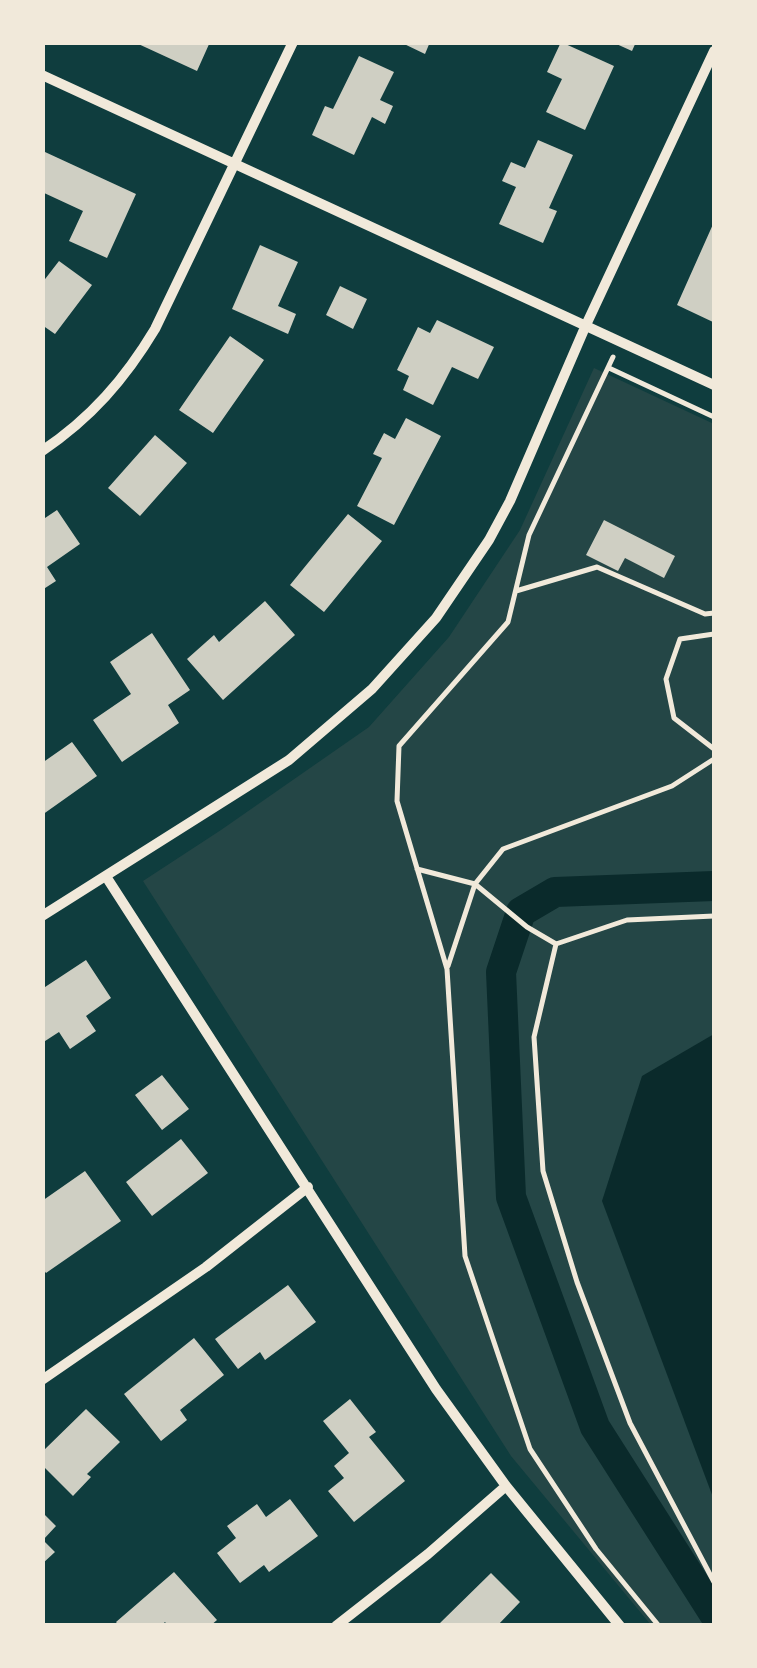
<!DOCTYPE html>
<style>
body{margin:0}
#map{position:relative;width:757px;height:1668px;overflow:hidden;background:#0f3d3e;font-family:"Roboto Condensed",sans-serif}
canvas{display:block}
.frame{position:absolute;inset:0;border:45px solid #f1e9da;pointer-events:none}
</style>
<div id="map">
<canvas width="757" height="1668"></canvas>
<div class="frame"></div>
</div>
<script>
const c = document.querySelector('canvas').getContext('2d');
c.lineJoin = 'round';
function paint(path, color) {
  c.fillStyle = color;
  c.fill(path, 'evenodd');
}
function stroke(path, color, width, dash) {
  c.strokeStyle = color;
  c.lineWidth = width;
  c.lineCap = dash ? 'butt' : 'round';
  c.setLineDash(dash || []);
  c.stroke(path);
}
paint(new Path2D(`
 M594,368L714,424V1625H651L511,1456L143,881L221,830L369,727L449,637L520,530Z`), '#244646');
paint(new Path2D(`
 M714,1034V1500L602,1201L642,1076Z`), '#0a2a2b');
stroke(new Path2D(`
 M714,886L555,892L521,912L501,972L511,1197L595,1427L714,1614`), '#0a2a2b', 30);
paint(new Path2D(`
 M134,42H210L197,71Z
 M400,42H430L425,54Z
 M561,42L614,66L585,130L546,112L562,79L547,72Z
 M612,42H636L632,51Z
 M359,56L394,72L380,100L393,106L385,124L372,117L354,155L312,135L325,106L333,109Z
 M538,140L573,155L549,208L557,211L543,243L499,224L516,187L502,181L511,162L525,168Z
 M45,152L136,194L107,258L69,241L83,211L42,192Z
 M714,222V318L713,322L677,305Z
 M260,245L298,262L278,306L296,314L288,334L232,309Z
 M59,261L92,285L55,334L42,325V283Z
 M340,286L367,299L353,329L326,315Z
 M437,320L494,347L478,379L452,367L433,405L403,390L409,376L397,370L418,327L430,333Z
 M230,336L264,360L213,433L179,410Z
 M406,418L441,436L394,525L357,506L382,458L373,454L384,433L395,439Z
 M155,435L187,463L140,516L108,488Z
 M57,510L80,544L47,567L56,581L42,590V520Z
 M348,514L382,541L324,612L290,585Z
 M604,520L675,556L664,578L625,558L618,571L586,555Z
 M265,601L295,635L223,700L187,659L214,635L219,642Z
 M152,633L190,690L168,705L179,723L122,762L93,720L131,694L110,662Z
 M72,742L97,776L42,815V763Z
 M86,960L111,998L86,1016L96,1031L70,1049L59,1032L42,1043V989Z
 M162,1075L189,1109L162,1130L135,1095Z
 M181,1139L208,1173L152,1216L126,1182Z
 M85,1171L121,1221L46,1273L42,1268V1201Z
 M288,1285L316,1322L265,1360L260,1352L238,1369L215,1339Z
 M194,1338L224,1375L180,1410L187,1420L161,1441L124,1394Z
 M350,1399L376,1432L369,1437L405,1481L354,1522L328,1491L344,1478L334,1466L349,1453L323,1421Z
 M86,1409L120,1442L87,1474L91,1477L73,1496L42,1465V1452Z
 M290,1499L318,1536L269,1572L264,1565L240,1583L217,1553L236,1538L227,1526L257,1504L266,1517Z
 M42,1512L56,1526L43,1540L55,1552L42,1564Z
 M174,1572L217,1620L210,1626H168L165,1622L161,1626H119L116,1622Z
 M491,1573L520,1602L497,1626H442L440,1623Z`), '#cfcfc3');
stroke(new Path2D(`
 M613,357L529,535L508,622L399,746L397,801L447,969L465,1256L530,1449L596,1549L659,1626
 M609,368L714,417
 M516,591L597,567L705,614L714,613
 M714,634L680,639L666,679L674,718L714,749
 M417,869L475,884L527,927L556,944L627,920L714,916
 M556,944L534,1037L543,1171L577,1282L630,1423L714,1582
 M448,966L475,884L503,849L672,786L714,759`), '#f1e9da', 5);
stroke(new Path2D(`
 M42,75L714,385
 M42,451C91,418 125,379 155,329L293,42
 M107,878L436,1389L506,1486L620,1626
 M42,916L289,760L372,689L436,618L489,540L510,501L586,325L714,51
 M42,1380L206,1267L308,1187
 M336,1626L428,1554L506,1486`), '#f1e9da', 10);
</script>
